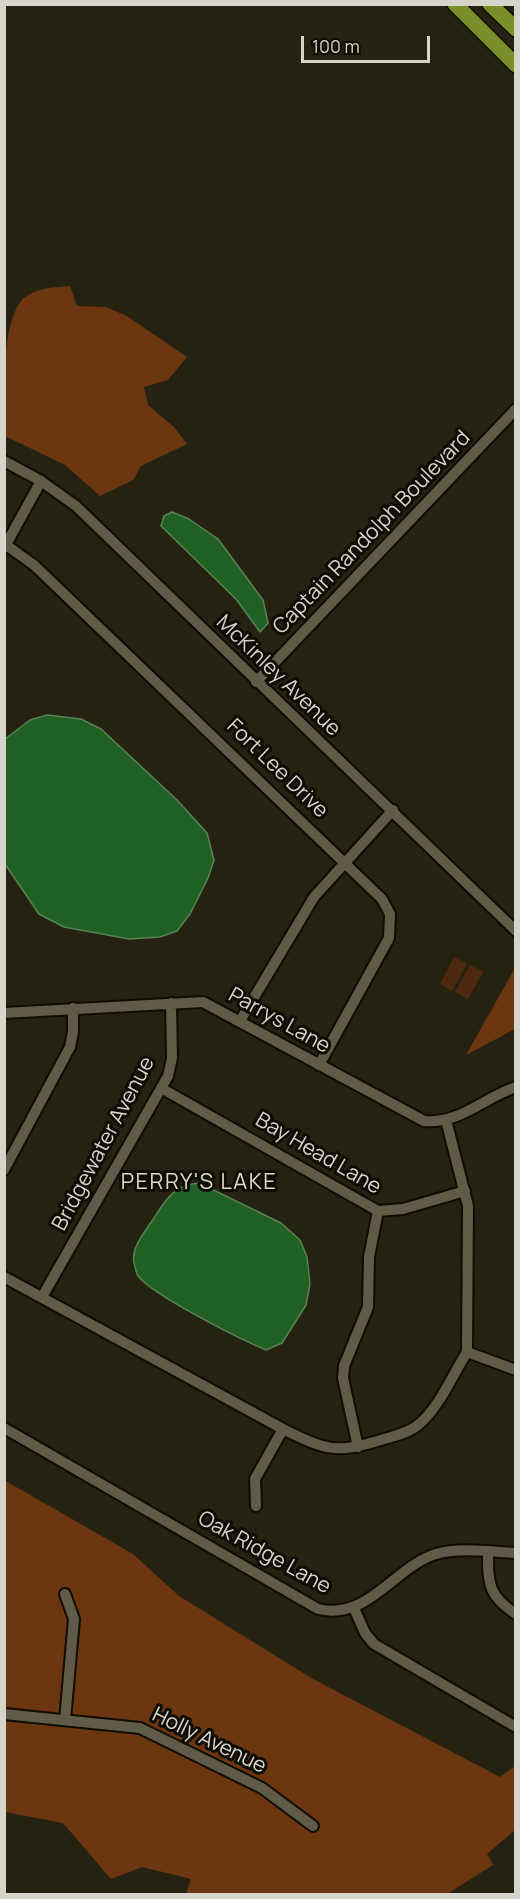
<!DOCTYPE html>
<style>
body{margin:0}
#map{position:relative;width:520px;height:1899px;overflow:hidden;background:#262211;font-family:Manrope,sans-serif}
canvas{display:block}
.frame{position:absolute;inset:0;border:6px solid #d7d5c9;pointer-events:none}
.scale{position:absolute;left:301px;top:36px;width:129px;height:27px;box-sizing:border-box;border:3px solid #d7d5c9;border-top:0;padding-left:8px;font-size:18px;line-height:21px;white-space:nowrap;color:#d7d5c9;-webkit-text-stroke:4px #0d0c05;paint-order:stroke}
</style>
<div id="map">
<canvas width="520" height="1899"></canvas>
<div class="frame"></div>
<div class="scale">100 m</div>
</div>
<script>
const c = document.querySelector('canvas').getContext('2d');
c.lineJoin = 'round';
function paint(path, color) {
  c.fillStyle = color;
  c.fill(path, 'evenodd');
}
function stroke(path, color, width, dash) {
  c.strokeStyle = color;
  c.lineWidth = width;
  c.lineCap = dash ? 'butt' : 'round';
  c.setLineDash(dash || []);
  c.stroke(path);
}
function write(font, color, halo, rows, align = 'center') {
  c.font = font + ' Manrope,sans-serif';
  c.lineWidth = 6;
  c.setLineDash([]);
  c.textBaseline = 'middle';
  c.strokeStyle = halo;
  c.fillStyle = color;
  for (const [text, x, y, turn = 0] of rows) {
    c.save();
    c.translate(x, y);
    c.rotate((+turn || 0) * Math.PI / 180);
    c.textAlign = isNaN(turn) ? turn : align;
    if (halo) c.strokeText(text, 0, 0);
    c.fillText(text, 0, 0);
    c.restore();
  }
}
paint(new Path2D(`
 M454,957L467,964L452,991L440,984Z
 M470,965L483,972L468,999L455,992Z`), '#4e280f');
paint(new Path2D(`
 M70,286L77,306L106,307L127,316L187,357L168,380L144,387L148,405L174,427L187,444L141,466L133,480L100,496L65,465L5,436C4,401 0,326 22,300C34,288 54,287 70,286Z
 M515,968V1029L466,1055Z
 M4,1480L133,1554L179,1596L313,1679L500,1777L515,1766V1830L487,1854L493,1865L447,1894H186L191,1879L142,1867L111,1879L63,1823L5,1812Z`), '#6c3610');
const water = new Path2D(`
 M172,512L189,519L218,539L263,600L268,623L260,632L236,599L161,526L164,516Z
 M47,715L81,719L101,729L177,800L207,833L214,860L208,878L190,914L177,931L160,937L129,939L64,927L39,914L5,864V739L30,720Z
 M199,1183L281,1223L300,1240L307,1257L310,1284L306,1305L282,1343L266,1350C240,1339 154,1296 138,1276C136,1273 135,1266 134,1263C131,1248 144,1233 152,1221C165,1201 173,1185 199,1183Z`);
paint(water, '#206023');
stroke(water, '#578355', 1.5);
const minor = new Path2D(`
 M4,461L41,481L76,506L516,931
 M6,545L34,565L382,899L390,914L389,938L319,1065
 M4,548L41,481
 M256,682L516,409
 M4,1013L203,1002L424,1121C460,1124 483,1098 516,1087
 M240,1021L314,897L393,810
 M161,1088L378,1211L403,1209L465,1191
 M446,1120L468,1206L467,1352
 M4,1170L70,1047L73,1032V1008
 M4,1277L283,1429C327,1451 336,1454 384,1439C395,1436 408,1433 418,1425C439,1408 452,1376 467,1352
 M42,1297L168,1076L172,1058L171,1003
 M467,1352L516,1370
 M4,1428L318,1609C368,1621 394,1567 436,1554C460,1547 491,1552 516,1553
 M358,1447L343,1378L344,1366L368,1307L369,1257L378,1211
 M256,1506L255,1479L283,1429
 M488,1552C488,1583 488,1596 516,1614
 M65,1594L74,1619L65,1720
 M354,1608L365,1633L374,1644L516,1727
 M4,1714L140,1728L262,1788L313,1826`);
const highway = new Path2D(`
 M455,4L516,65
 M490,4L516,29`);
stroke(minor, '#0f0c00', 14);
stroke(highway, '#0f0c00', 18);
stroke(minor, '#5f5b48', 10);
stroke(highway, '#798f2a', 15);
write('21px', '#d7d5c9', '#0d0c05', [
 ["Captain Randolph Boulevard",372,533,-46],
 ["McKinley Avenue",278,676,44],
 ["Fort Lee Drive",277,769,44],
 ["Parrys Lane",279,1021,29],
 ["Bridgewater Avenue",104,1144,-62],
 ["Bay Head Lane",318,1154,30],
 ["Oak Ridge Lane",264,1553,29],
 ["Holly Avenue",209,1741,26]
]);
c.letterSpacing = '1.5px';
write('22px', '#dfdac4', '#0d0c05', [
 ["PERRY'S LAKE",199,1183]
]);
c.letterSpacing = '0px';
</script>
